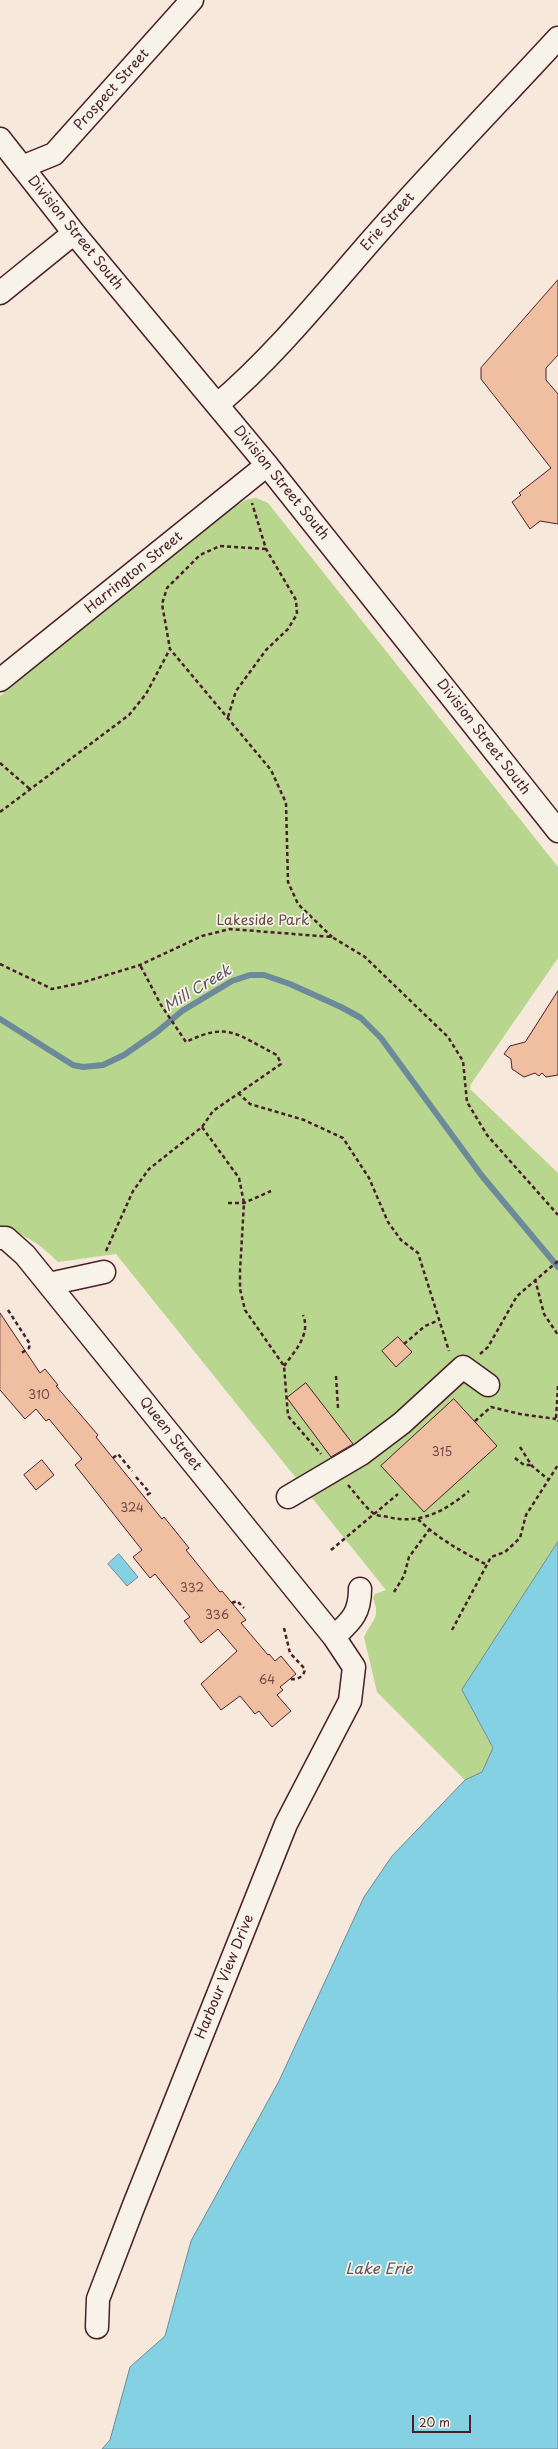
<!DOCTYPE html>
<style>
body{margin:0}
#map{position:relative;width:558px;height:2449px;overflow:hidden;background:#f6e8da;font-family:"Playpen Sans",sans-serif}
canvas{display:block}
.scale{position:absolute;left:412px;top:2415px;width:59px;height:18px;box-sizing:border-box;border:2px solid #4a1f2b;border-top:0;padding-left:5px;font-size:12px;line-height:14px;white-space:nowrap;color:#4a1f2b;-webkit-text-stroke:3px #f7f3e8;paint-order:stroke}
</style>
<div id="map">
<canvas width="558" height="2449"></canvas>
<div class="scale">20 m</div>
</div>
<script>
const c = document.querySelector('canvas').getContext('2d');
c.lineJoin = 'round';
function paint(path, color) {
  c.fillStyle = color;
  c.fill(path, 'evenodd');
}
function stroke(path, color, width, dash) {
  c.strokeStyle = color;
  c.lineWidth = width;
  c.lineCap = dash ? 'butt' : 'round';
  c.setLineDash(dash || []);
  c.stroke(path);
}
function write(font, color, halo, rows, align = 'center') {
  c.font = font + ' "Playpen Sans",sans-serif';
  c.lineWidth = 3.5;
  c.setLineDash([]);
  c.textBaseline = 'middle';
  c.strokeStyle = halo;
  c.fillStyle = color;
  for (const [text, x, y, turn = 0] of rows) {
    c.save();
    c.translate(x, y);
    c.rotate((+turn || 0) * Math.PI / 180);
    c.textAlign = isNaN(turn) ? turn : align;
    if (halo) c.strokeText(text, 0, 0);
    c.fillText(text, 0, 0);
    c.restore();
  }
}
paint(new Path2D(`
 M256,498L268,503L558,867V958L471,1084L470,1089L558,1173V1542L462,1690L493,1749L482,1772L465,1780L377,1692L364,1637C372,1620 381,1618 373,1598L375,1594L386,1590L116,1254L58,1262C40,1244 25,1234 0,1227V696L226,511L248,499Z`), '#b9d68f');
const water = new Path2D(`
 M558,1542V2449H102L110,2440L130,2367L165,2336L191,2241L279,2081L364,1897L392,1856L465,1780L482,1772L493,1748L462,1690Z
 M119,1554L138,1577L127,1586L108,1564Z`);
paint(water, '#84d1e4');
stroke(water, '#6d8a9a', 1);
stroke(new Path2D(`
 M0,1019L73,1065L83,1067L103,1065L124,1055L157,1032L182,1011L232,981L250,975H264L290,984L341,1007L361,1018L381,1038L482,1176L558,1267`), '#6d8a9a', 6);
const building = new Path2D(`
 M558,280V355L546,368V380L558,394V524L540,521L530,529L512,502L521,495L519,493L551,468L481,379V368Z
 M558,991V1075L546,1077L542,1073L539,1076L535,1073L524,1077L512,1069L511,1059L504,1054L510,1046L525,1042Z
 M0,1313L40,1373L45,1369L58,1385L56,1386L98,1435L96,1437L116,1462L162,1519L164,1517L189,1548L186,1550L220,1592L222,1591L246,1620L241,1623L268,1655L269,1654L275,1661L281,1656L296,1674L280,1687L283,1690L277,1695L291,1711L272,1727L259,1711L255,1714L240,1696L221,1710L201,1684L237,1651L218,1629L201,1643L184,1621L190,1617L155,1574L150,1578L133,1557L142,1550L75,1465L82,1459L49,1419L46,1421L36,1409L25,1419L0,1390Z
 M398,1337L412,1352L396,1367L382,1351Z
 M306,1383L353,1444L331,1457L287,1398Z
 M454,1399L497,1446L424,1512L381,1466Z
 M42,1460L54,1475L36,1490L24,1475Z`);
paint(building, '#f0bea1');
stroke(building, '#4a1f2b', 1);
const minor = new Path2D(`
 M0,139L74,233L267,465L558,831
 M22,167L54,154L192,0
 M0,293L74,233
 M217,405C276,355 325,293 376,235C435,168 497,104 558,38
 M0,680L267,465
 M0,1238H6L25,1255L334,1637L354,1667L350,1701L286,1824L134,2205L98,2299L97,2327
 M49,1284L104,1272
 M288,1497L361,1454L402,1423L463,1367L488,1385
 M334,1637C351,1621 360,1614 360,1589`);
stroke(minor, '#4a1f2b', 25);
stroke(new Path2D(`
 M266,549L220,546L200,555L167,588L162,604L170,649L271,770L286,803L288,882L298,904L332,937
 M228,717L236,691L266,650L288,629L297,614L296,600L266,549L252,503
 M0,763L31,790
 M0,812L129,715L146,694L170,649
 M0,964L52,989L81,983L140,965L202,936L230,929L332,937L365,957L448,1037L463,1061L467,1102L487,1135L558,1215
 M238,1093L250,1104L304,1120L343,1138L369,1178L388,1222L401,1240L418,1253L449,1351
 M202,1127L239,1178L244,1203L240,1271V1289L245,1310L284,1366L288,1416L321,1454
 M228,1203H244L271,1191
 M106,1251L133,1191L149,1169L202,1127L213,1111L281,1064L277,1055C237,1035 229,1021 186,1042L161,1005L140,965
 M535,1279L544,1314L558,1335
 M8,1310L30,1344L29,1348L20,1354
 M404,1344L425,1326L439,1320
 M480,1354L488,1347L517,1296L558,1261
 M284,1366C295,1351 311,1334 303,1315
 M336,1376L338,1408
 M558,1386L556,1419L558,1421
 M475,1421L491,1407L520,1414L556,1419
 M520,1447L532,1466L549,1480
 M113,1458L118,1454L132,1471
 M515,1458L524,1465H532
 M136,1477L150,1493L144,1497
 M348,1485C356,1494 364,1506 373,1513C376,1516 383,1516 388,1517C420,1525 445,1511 469,1491
 M418,1519C438,1539 463,1552 487,1565
 M331,1550L398,1494
 M394,1592L404,1576L409,1557L429,1530
 M232,1603L237,1601L244,1608
 M284,1628L290,1653L305,1669C304,1677 297,1680 290,1679
 M452,1630L491,1557L505,1552L520,1538L526,1515L558,1465`), '#4a1f2b', 2.5, [4, 3]);
stroke(minor, '#f7f3e8', 22);
write('12px', '#744748', null, [
 ["310",39,1396],
 ["315",442,1453],
 ["324",132,1509],
 ["332",192,1589],
 ["336",217,1616],
 ["64",267,1681]
]);
write('14px', '#4a1f2b', '#f7f3e8', [
 ["Prospect Street",112,90,-48],
 ["Erie Street",388,222,-48],
 ["Division Street South",75,233,51],
 ["Division Street South",281,483,51],
 ["Harrington Street",134,573,-39],
 ["Division Street South",483,737,52],
 ["Queen Street",170,1434,51],
 ["Harbour View Drive",225,1977,-68]
]);
write('14px', '#664d44', '#f7f3e8', [
 ["Lakeside Park",263,921]
]);
write('italic 15px', '#5b5462', '#f7f3e8', [
 ["Mill Creek",198,989,-31],
 ["Lake Erie",379,2270]
]);
</script>
